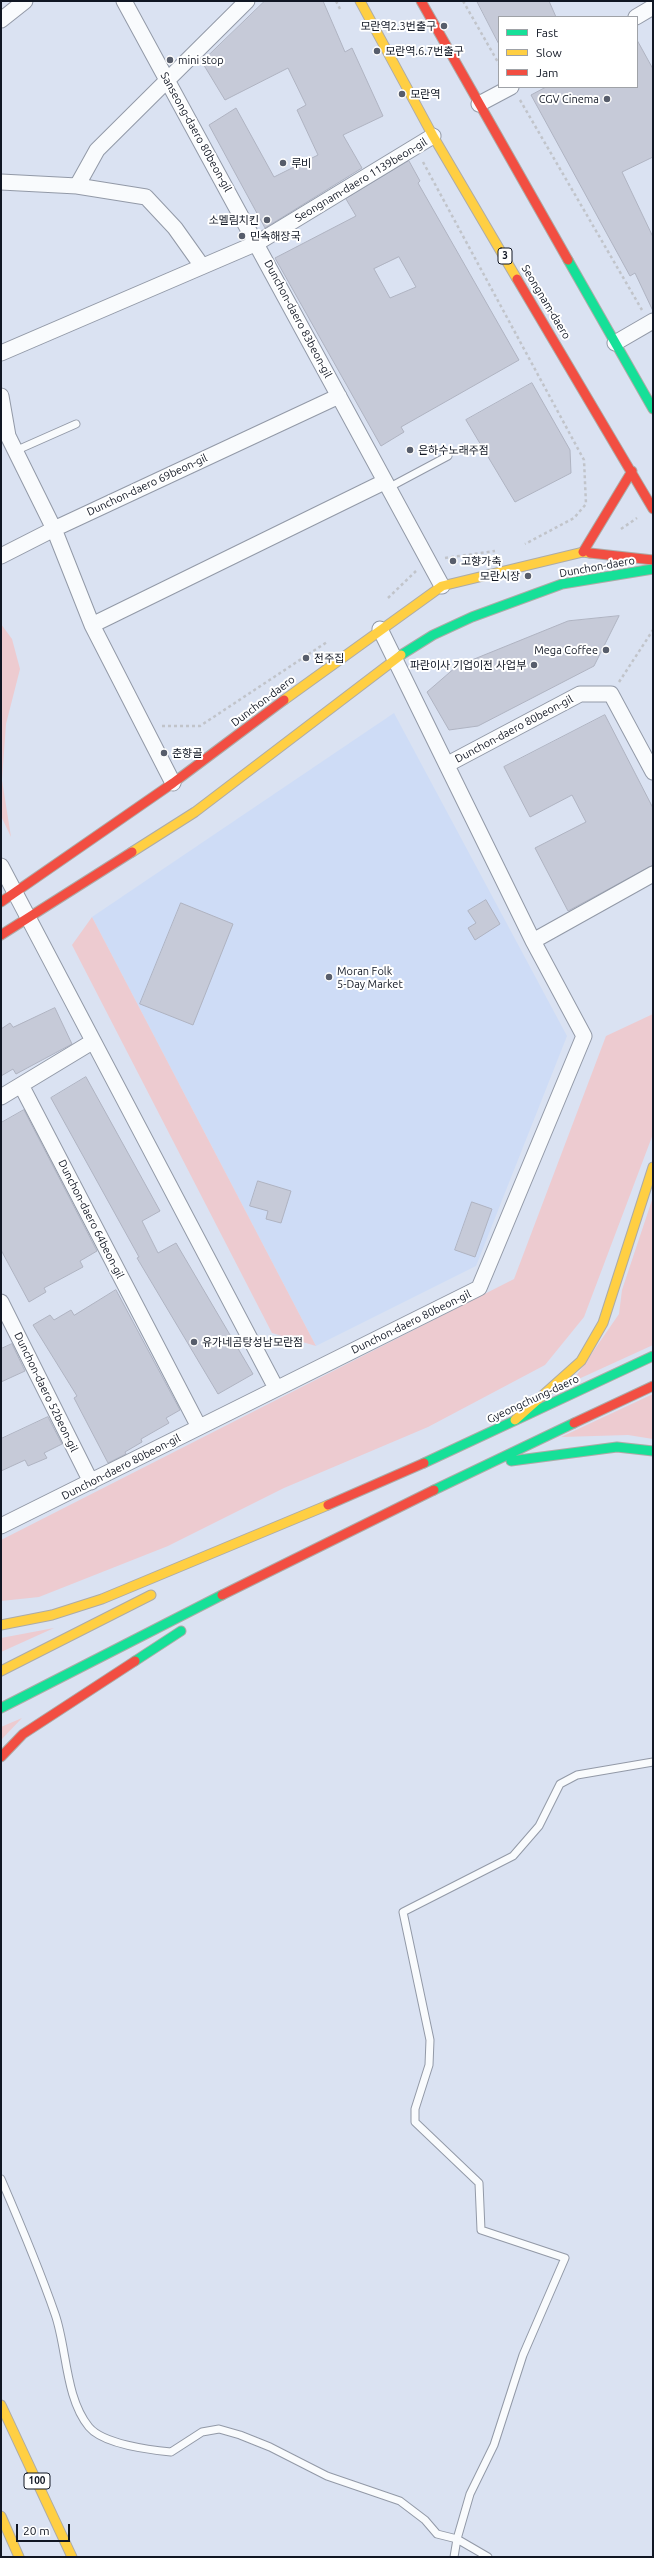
<!DOCTYPE html>
<meta charset="utf-8">
<style>
body{margin:0}
#map{position:relative;width:654px;height:2558px;overflow:hidden;background:#dae2f2;font-family:Ubuntu,sans-serif}
canvas{display:block}
.frame{position:absolute;inset:0;border:2px solid #101623;pointer-events:none}
.legend{position:absolute;left:498px;top:16px;width:140px;height:72px;box-sizing:border-box;background:#fff;border:1px solid #9fa2a7;margin:0;padding:5px 7px;list-style:none;font-size:12px;color:#101623}
.legend li{display:flex;align-items:center;gap:8px;height:20px}
.legend b{width:20px;border:1px solid #9fa2a7}
.scale{position:absolute;left:16px;top:2524px;width:54px;height:18px;box-sizing:border-box;border:2px solid #101623;border-top:0;padding-left:5px;font-size:12px;line-height:14px;white-space:nowrap;color:#101623;-webkit-text-stroke:3px #fff;paint-order:stroke}
</style>
<div id="map">
<canvas width="654" height="2558"></canvas>
<div class="frame"></div>
<ul class="legend">
<li><b style="height:5px;background:#16e098"></b>Fast</li>
<li><b style="height:5px;background:#ffcf43"></b>Slow</li>
<li><b style="height:5px;background:#f24e42"></b>Jam</li>
</ul>
<div class="scale">20 m</div>
</div>
<script>
const c = document.querySelector('canvas').getContext('2d');
c.lineJoin = 'round';
function paint(path, color) {
  c.fillStyle = color;
  c.fill(path, 'evenodd');
}
function stroke(path, color, width, dash) {
  c.strokeStyle = color;
  c.lineWidth = width;
  c.lineCap = dash ? 'butt' : 'round';
  c.setLineDash(dash || []);
  c.stroke(path);
}
function write(font, color, halo, rows, align = 'center') {
  c.font = font + ' Ubuntu,"Noto Sans KR",sans-serif';
  c.lineWidth = 4;
  c.setLineDash([]);
  c.textBaseline = 'middle';
  c.strokeStyle = halo;
  c.fillStyle = color;
  for (const [text, x, y, turn = 0] of rows) {
    c.save();
    c.translate(x, y);
    c.rotate((+turn || 0) * Math.PI / 180);
    c.textAlign = isNaN(turn) ? turn : align;
    if (halo) c.strokeText(text, 0, 0);
    c.fillText(text, 0, 0);
    c.restore();
  }
}
paint(new Path2D(`
 M394,713L567,1036L476,1266L316,1346L92,917Z`), '#cedcf6');
paint(new Path2D(`
 M1,624L12,639L20,669L6,724L2,780L11,837L1,816Z
 M92,917L316,1346L272,1333L72,945Z
 M653,1014V1134L584,1317L545,1365L428,1427L284,1488L168,1546L39,1597L1,1601V1540L514,1279L606,1036Z
 M653,1197V1345L572,1382L619,1314L622,1290Z
 M653,1394V1439L628,1435L561,1437Z
 M54,1628L1,1652V1638Z
 M22,1718L1,1740V1727Z`), '#edcbd0');
const building = new Path2D(`
 M265,1H323L345,52L352,48L383,116L343,135L362,168L265,228L209,125L236,108L274,177L318,155L297,110L306,105L288,68L225,100L202,62Z
 M477,1H549L556,17H499V44Z
 M637,40L653,69V157L622,172L653,237V311L635,273L630,276L531,95L546,87H637Z
 M409,161L420,181L418,183L519,360L401,427L404,432L381,446L275,258L356,216L346,199ZM399,257L416,287L390,298L374,269Z
 M532,383L570,450L571,473L515,502L466,420Z
 M619,616L594,666L478,726L449,730L427,692L457,666L568,621Z
 M605,715L653,808V865L568,911L535,848L586,822L572,795L530,817L504,767Z
 M486,900L500,924L475,940L468,928L476,923L468,911Z
 M181,903L233,924L193,1025L140,1004Z
 M55,1008L72,1044L16,1074L13,1069L1,1076V1029L10,1023L13,1027Z
 M86,1077L160,1211L142,1221L158,1253L176,1243L253,1374L218,1394L137,1258L139,1257L51,1098Z
 M24,1110L97,1251L80,1261L83,1267L44,1288L46,1292L29,1302L1,1250V1123Z
 M258,1181L291,1191L281,1223L266,1219L268,1211L250,1206Z
 M472,1202L492,1209L475,1257L455,1250Z
 M116,1290L180,1410L166,1418L169,1423L141,1439L142,1442L125,1452L126,1454L108,1463L74,1398L77,1396L33,1325L50,1315L54,1320L71,1310L74,1315Z
 M12,1344L25,1371L1,1382V1349Z
 M48,1417L62,1444L44,1453L47,1458L28,1466L25,1460L1,1471V1439Z`);
paint(building, '#c6cad8');
stroke(building, '#afb3c1', 1);
const lane = new Path2D(`
 M15,451L76,424
 M388,488L448,456
 M1,2179C20,2223 39,2268 55,2314C67,2348 65,2398 89,2427C103,2444 150,2450 171,2452L202,2432L219,2429L240,2435L270,2447L327,2476L400,2501L425,2520L437,2534L457,2539L470,2494L494,2445L523,2355L565,2258L481,2230L479,2183L415,2122V2109L429,2065L430,2040L403,1912L513,1856L539,1826L560,1784L577,1775L653,1762
 M454,2557L457,2539L488,2557`);
const street = new Path2D(`
 M124,1L442,586
 M636,17L653,7
 M1,20L25,1
 M479,104L511,87
 M1,182L77,186L97,150L247,1
 M77,186L146,197L175,228L202,266
 M615,343L653,321
 M1,353L257,243L433,136
 M1,396L8,436L54,529L92,625L173,783
 M1,556L54,529L339,396
 M92,625L384,482
 M448,764L580,694H611L653,772
 M1,866L276,1388
 M533,941L653,874
 M21,1085L199,1427
 M1,1097L92,1042
 M1,1302L91,1482
 M1,1526L479,1288L584,1036L533,941L380,629`);
const fast = new Path2D(`
 M568,260L653,409
 M401,655L433,635L472,617L562,584L653,569
 M511,1461L617,1447L653,1451
 M424,1463L653,1356
 M434,1490L574,1423
 M135,1661L181,1631
 M1,1708L222,1595`);
const slow = new Path2D(`
 M360,1L433,136L517,279
 M284,700L442,586L583,552L590,553
 M132,852L195,812L401,655
 M515,1420L581,1361L603,1323L653,1167
 M1,1625L52,1615L102,1599L328,1505
 M1,1671L151,1595
 M1,2405L72,2557
 M1,2516L19,2557`);
const jam = new Path2D(`
 M421,1L568,260
 M517,279L653,509
 M583,552L632,471
 M590,553L653,560
 M1,902L173,783L284,700
 M1,935L132,852
 M574,1423L653,1386
 M328,1505L424,1463
 M222,1595L434,1490
 M1,1757L23,1734L135,1661`);
stroke(lane, '#9299a7', 9);
stroke(street, '#9299a7', 17);
stroke(fast, '#adaba7', 11);
stroke(slow, '#adaba7', 11);
stroke(jam, '#adaba7', 11);
stroke(new Path2D(`
 M336,1L340,9
 M463,1L499,64
 M520,100L642,310
 M423,162L584,460L586,504L574,518L525,544
 M621,529L637,518
 M445,558L495,551
 M388,598L416,571
 M619,682L653,630
 M162,726H200L327,642`), '#c1c4ca', 2.5, [3, 3]);
stroke(lane, '#f9fbfd', 7);
stroke(street, '#f9fbfd', 15);
stroke(fast, '#16e098', 9);
stroke(slow, '#ffcf43', 9);
stroke(jam, '#f24e42', 9);
for (const [x, y, r, color] of [
 [444,26,4,"#575d6b"],
 [377,51,4,"#575d6b"],
 [170,60,4,"#575d6b"],
 [402,94,4,"#575d6b"],
 [607,99,4,"#575d6b"],
 [283,163,4,"#575d6b"],
 [267,220,4,"#575d6b"],
 [242,236,4,"#575d6b"],
 [410,450,4,"#575d6b"],
 [453,561,4,"#575d6b"],
 [528,576,4,"#575d6b"],
 [606,650,4,"#575d6b"],
 [306,658,4,"#575d6b"],
 [534,665,4,"#575d6b"],
 [164,753,4,"#575d6b"],
 [329,977,4,"#575d6b"],
 [194,1342,4,"#575d6b"]
]) {
  const dot = new Path2D();
  dot.arc(x, y, r, 0, 2 * Math.PI);
  c.fillStyle = color;
  c.fill(dot);
  stroke(dot, '#fff', 1.5);
}
for (const [x, y, w] of [
 [505,256,14],
 [37,2481,26]
]) {
  const box = new Path2D();
  box.roundRect(x - w / 2, y - 8, w, 16, 3);
  c.fillStyle = '#fff';
  c.fill(box);
  stroke(box, '#101623', 1);
}
write('bold 10px', '#101623', null, [
 ["3",505,256],
 ["100",37,2481]
]);
write('11px', '#101623', '#fff', [
 ["모란역2.3번출구",436,26,"right"],
 ["모란역.6.7번출구",385,51],
 ["mini stop",178,60],
 ["모란역",410,94],
 ["CGV Cinema",599,99,"right"],
 ["루비",291,163],
 ["소멜림치킨",259,220,"right"],
 ["민속해장국",250,236],
 ["은하수노래주점",418,450],
 ["고향가축",461,561],
 ["모란시장",520,576,"right"],
 ["Mega Coffee",598,650,"right"],
 ["전주집",314,658],
 ["파란이사 기업이전 사업부",526,665,"right"],
 ["춘향골",172,753],
 ["Moran Folk",337,971],
 ["5-Day Market",337,984],
 ["유가네곰탕성남모란점",202,1342]
], 'left');
write('11px', '#101623', '#fff', [
 ["Sanseong-daero 80beon-gil",196,132,61],
 ["Seongnam-daero 1139beon-gil",361,180,-31],
 ["Seongnam-daero",546,302,59],
 ["Dunchon-daero 83beon-gil",298,319,62],
 ["Dunchon-daero 69beon-gil",147,485,-25],
 ["Dunchon-daero",597,567,-10],
 ["Dunchon-daero",263,701,-37],
 ["Dunchon-daero 80beon-gil",514,729,-28],
 ["Dunchon-daero 64beon-gil",91,1219,63],
 ["Dunchon-daero 80beon-gil",411,1322,-26],
 ["Dunchon-daero 52beon-gil",46,1392,64],
 ["Gyeongchung-daero",533,1399,-25],
 ["Dunchon-daero 80beon-gil",121,1467,-27]
]);
</script>
